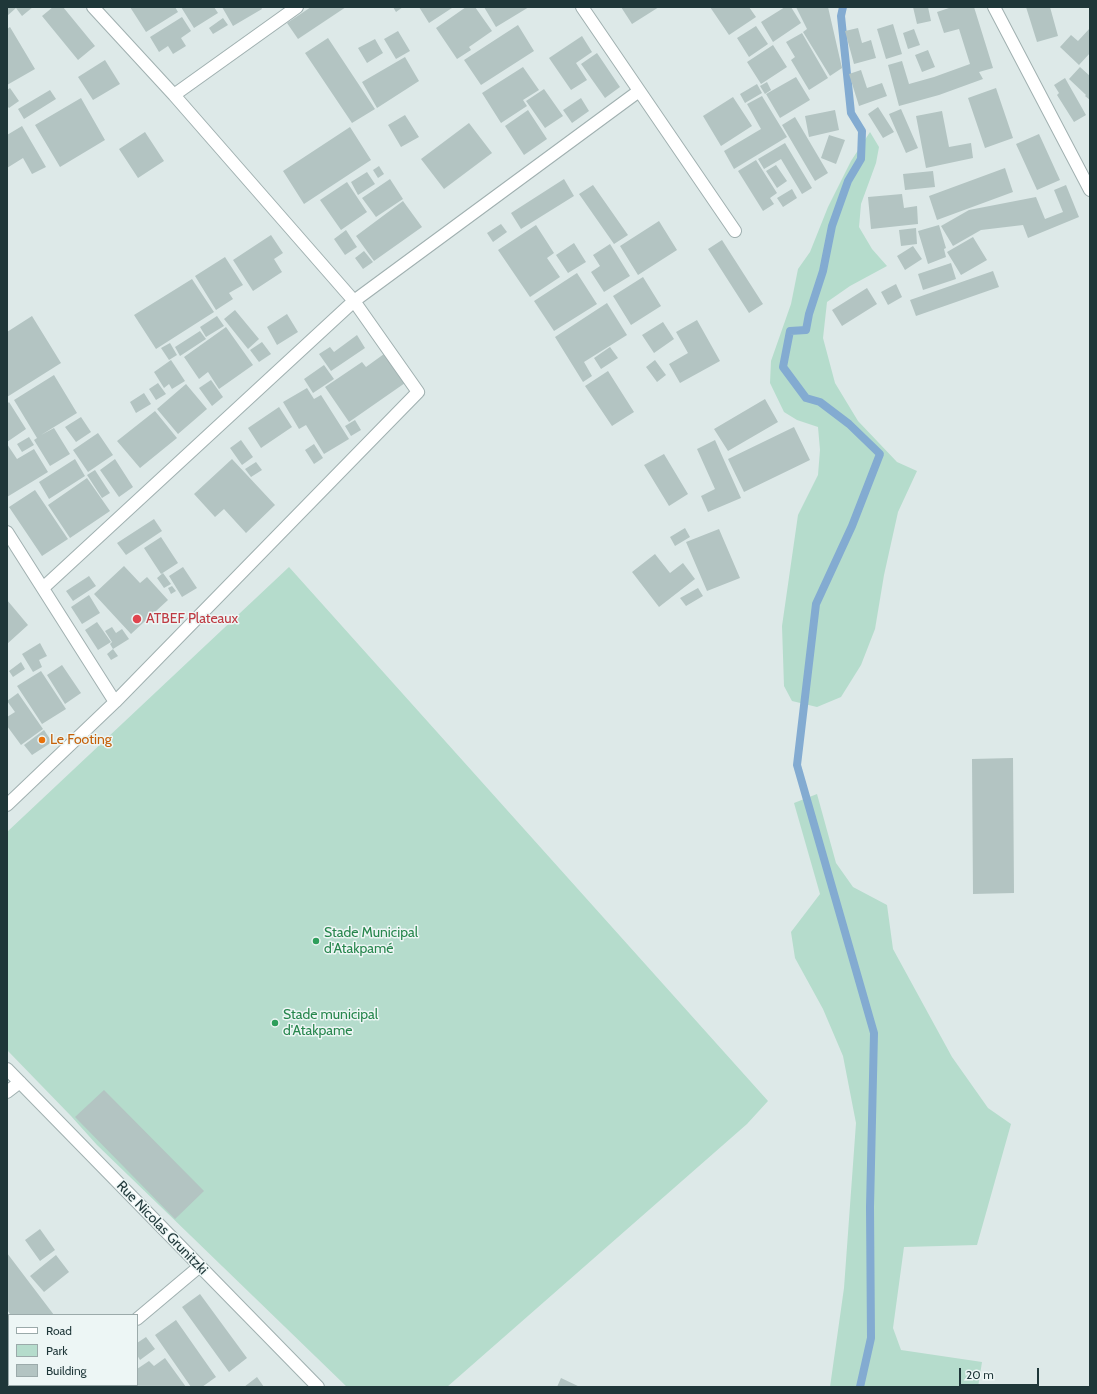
<!DOCTYPE html>
<meta charset="utf-8">
<style>
body{margin:0}
#map{position:relative;width:1097px;height:1394px;overflow:hidden;background:#dde9e8;font-family:Cabin,sans-serif}
canvas{display:block}
.frame{position:absolute;inset:0;border:8px solid #1f3739;pointer-events:none}
.legend{position:absolute;left:8px;top:1314px;width:130px;height:72px;box-sizing:border-box;background:#edf6f5;border:1px solid #9baaaa;margin:0;padding:5px 7px;list-style:none;font-size:12px;color:#1f3739}
.legend li{display:flex;align-items:center;gap:8px;height:20px}
.legend b{width:20px;border:1px solid #9baaaa}
.scale{position:absolute;left:959px;top:1368px;width:80px;height:18px;box-sizing:border-box;border:2px solid #1f3739;border-top:0;padding-left:5px;font-size:12px;line-height:14px;white-space:nowrap;color:#1f3739;-webkit-text-stroke:3px #edf6f5;paint-order:stroke}
</style>
<div id="map">
<canvas width="1097" height="1394"></canvas>
<div class="frame"></div>
<ul class="legend">
<li><b style="height:5px;background:#fff"></b>Road</li>
<li><b style="height:11px;background:#b5dccc"></b>Park</li>
<li><b style="height:11px;background:#b3c4c2"></b>Building</li>
</ul>
<div class="scale">20 m</div>
</div>
<script>
const c = document.querySelector('canvas').getContext('2d');
c.lineJoin = 'round';
function paint(path, color) {
  c.fillStyle = color;
  c.fill(path, 'evenodd');
}
function stroke(path, color, width, dash) {
  c.strokeStyle = color;
  c.lineWidth = width;
  c.lineCap = dash ? 'butt' : 'round';
  c.setLineDash(dash || []);
  c.stroke(path);
}
function write(font, color, halo, rows, align = 'center') {
  c.font = font + ' Cabin,sans-serif';
  c.lineWidth = 3;
  c.setLineDash([]);
  c.textBaseline = 'middle';
  c.strokeStyle = halo;
  c.fillStyle = color;
  for (const [text, x, y, turn = 0] of rows) {
    c.save();
    c.translate(x, y);
    c.rotate((+turn || 0) * Math.PI / 180);
    c.textAlign = isNaN(turn) ? turn : align;
    if (halo) c.strokeText(text, 0, 0);
    c.fillText(text, 0, 0);
    c.restore();
  }
}
paint(new Path2D(`
 M870,132L879,147L876,163L861,204L859,227L872,249L887,266L850,286L827,302L823,338L835,383L858,421L897,462L917,471L898,512L884,575L875,629L861,665L841,697L817,707L792,701L784,686L782,626L798,515L818,475L820,450L818,427L797,420L784,412L770,383L771,361L791,304L798,269L810,252L828,207L851,161Z
 M289,567L768,1101L747,1124L447,1387H347L97,1145L71,1116L7,1050V832Z
 M817,794L836,863L853,887L887,905L893,949L952,1057L988,1108L1011,1124L977,1245L904,1247L893,1328L901,1350L982,1362L978,1387H830L844,1288L856,1123L843,1056L823,1009L795,958L791,932L820,894L794,803Z`), '#b5dccc');
stroke(new Path2D(`
 M843,7L841,16L851,113L862,131L861,159L848,181L832,226L823,271L809,314L806,330L790,331L783,367L806,398L820,402L849,424L880,454L852,526L816,604L797,765L874,1033L870,1207L871,1338L860,1387`), '#83abd1', 8);
paint(new Path2D(`
 M7,7H33L22,16L16,8L7,16Z
 M53,7H63L95,46L78,60L42,16Z
 M130,7H175L178,12L146,32Z
 M181,7H214L218,13L194,28Z
 M222,7H261L262,9L233,26Z
 M311,7H346L298,39L287,23Z
 M393,7H403L396,12Z
 M419,7H451L452,8L429,23Z
 M466,7H475L492,31L469,47L471,50L457,59L436,28Z
 M484,7H529L496,27Z
 M621,7H659L632,24Z
 M710,7H749L756,17L729,35Z
 M785,7H791L801,23L773,42L761,22Z
 M796,7H828L842,68L830,76L803,32L807,29Z
 M913,7H928L931,21L917,24Z
 M952,7H974L993,68L979,72L983,79L939,95L899,106L888,65L902,61L909,84L934,77L970,64L959,29L944,33L937,12Z
 M1026,7H1050L1058,36L1037,42Z
 M182,17L191,31L181,38L186,46L173,54L168,46L159,52L150,37Z
 M223,18L228,25L213,34L209,28Z
 M893,24L902,54L886,59L877,29Z
 M518,25L534,51L481,85L464,60Z
 M756,26L768,44L749,57L737,38Z
 M10,27L35,69L7,85V29Z
 M858,28L862,43L871,40L876,58L854,64L845,31Z
 M1090,28V53L1079,65L1060,47L1071,35L1078,41Z
 M914,29L920,45L908,49L903,33Z
 M398,31L410,51L396,59L384,39Z
 M802,33L828,78L809,90L791,60L795,57L786,42Z
 M582,36L592,52L576,63L587,80L571,90L549,58Z
 M328,38L375,109L352,123L305,53Z
 M375,39L383,53L367,63L358,48Z
 M773,45L787,67L761,84L747,62Z
 M928,50L935,67L922,72L915,55Z
 M597,53L620,87L605,98L581,64Z
 M405,57L419,81L377,108L362,82Z
 M105,60L120,84L93,100L78,77Z
 M523,67L539,90L523,100L527,106L501,123L482,93Z
 M1080,67L1090,76V100L1085,96L1086,95L1069,79Z
 M861,70L867,88L882,83L887,96L859,106L849,74Z
 M796,77L810,100L780,118L766,94Z
 M1065,78L1086,115L1074,122L1057,95L1059,93L1054,85Z
 M767,82L771,90L765,94L760,86Z
 M757,84L762,93L745,103L740,94Z
 M10,88L19,101L9,108L7,106V90Z
 M996,88L1013,138L985,148L968,98Z
 M544,89L563,116L545,128L526,101Z
 M50,90L56,99L24,119L18,109Z
 M762,96L787,137L734,169L724,151L761,129L747,104Z
 M733,97L752,126L721,146L703,116Z
 M81,98L105,140L60,167L35,125Z
 M581,98L589,111L572,123L563,110Z
 M878,107L894,132L883,138L868,114Z
 M901,109L918,148L906,153L889,114Z
 M528,110L547,139L524,155L505,126Z
 M835,110L839,130L809,137L805,116Z
 M942,111L949,147L971,143L973,158L926,168L916,116Z
 M405,115L419,137L401,147L388,125Z
 M795,117L828,173L815,181L782,125Z
 M469,123L492,153L444,189L421,159Z
 M22,126L46,167L32,174L23,158L7,168V135Z
 M350,127L371,160L304,204L283,171Z
 M145,132L164,161L138,178L119,149Z
 M1039,134L1060,180L1037,190L1016,144Z
 M829,135L845,140L836,164L821,158Z
 M785,143L812,188L802,194L781,159L764,169L758,159Z
 M756,160L777,193L770,198L774,204L763,211L738,171Z
 M776,165L787,181L777,188L766,171Z
 M379,166L384,174L378,178L373,170Z
 M1005,168L1013,192L937,220L929,196Z
 M933,171L935,187L905,190L903,174Z
 M367,172L375,184L358,195L351,182Z
 M390,179L403,199L376,217L362,198Z
 M564,179L574,196L521,229L511,213Z
 M347,182L367,212L341,230L320,200Z
 M593,185L628,235L614,244L579,194Z
 M1066,185L1079,217L1028,238L1023,225L981,230L953,246L941,226L969,210L1036,197L1045,219L1063,212L1054,190Z
 M792,189L797,198L783,207L777,198Z
 M902,194L904,208L917,206L918,224L871,229L868,197Z
 M403,201L422,227L374,261L356,236Z
 M659,221L677,250L638,275L620,246Z
 M501,224L507,232L493,242L487,233Z
 M536,225L554,253L547,258L560,277L530,297L498,250Z
 M939,225L946,248L944,249L946,257L928,264L918,231Z
 M916,228L917,244L901,246L899,230Z
 M346,230L357,247L345,255L334,239Z
 M271,235L283,253L274,259L282,272L253,291L233,260Z
 M973,237L987,260L961,275L947,252Z
 M722,240L763,304L749,313L708,249Z
 M574,243L586,262L568,273L556,255Z
 M610,244L630,276L604,292L591,272L600,266L593,255Z
 M913,246L922,259L905,270L897,256Z
 M364,251L373,262L363,269L355,258Z
 M225,257L243,285L229,293L233,299L216,310L195,276Z
 M951,263L956,279L923,290L918,274Z
 M993,271L999,287L916,316L910,300Z
 M577,273L597,304L554,331L534,301Z
 M643,277L661,306L631,325L613,296Z
 M192,279L214,312L156,349L134,315Z
 M896,284L902,297L888,305L881,292Z
 M867,288L877,304L842,326L832,310Z
 M607,303L627,335L584,362L592,376L583,382L555,337Z
 M235,310L259,339L248,349L224,319Z
 M287,314L298,332L277,345L267,327Z
 M32,316L61,363L7,397V332Z
 M217,316L224,326L206,337L200,327Z
 M697,320L720,361L680,383L669,364L688,353L676,332Z
 M663,322L674,339L654,353L642,335Z
 M226,327L253,365L219,389L208,372L199,379L184,357Z
 M200,331L206,339L180,356L175,347Z
 M357,335L365,348L331,371L319,354L330,347L334,352Z
 M262,342L271,354L259,362L250,350Z
 M170,343L177,355L169,360L161,348Z
 M610,347L618,358L601,369L594,358Z
 M384,354L405,383L349,422L325,387L362,362L366,367Z
 M171,360L185,381L172,389L169,384L164,388L154,372Z
 M655,360L666,375L657,382L646,367Z
 M324,365L334,379L313,393L304,379Z
 M608,371L634,412L612,426L585,386Z
 M54,375L77,413L41,435L54,428L70,454L50,466L34,440L37,438L14,400Z
 M211,380L223,397L212,406L199,388Z
 M158,383L166,394L156,400L149,389Z
 M186,384L207,409L178,434L157,409Z
 M307,388L314,399L321,395L349,439L324,454L306,425L299,429L283,402Z
 M144,393L151,404L136,413L130,402Z
 M765,399L778,422L728,451L714,429Z
 M9,402L26,429L7,442V404Z
 M279,407L292,427L261,448L248,428Z
 M155,411L177,438L140,468L117,441Z
 M81,417L91,432L76,442L65,427Z
 M355,420L361,430L351,436L345,426Z
 M794,427L810,460L744,492L728,459Z
 M98,433L113,455L88,472L73,450Z
 M29,437L34,445L22,452L17,444Z
 M241,440L253,457L242,465L230,448Z
 M715,440L741,498L708,512L701,496L715,489L697,449Z
 M7,444L17,459L34,449L48,472L7,497Z
 M314,444L323,458L314,464L305,450Z
 M664,454L688,494L669,506L644,465Z
 M75,459L85,476L49,499L39,482Z
 M115,459L133,487L119,497L100,470Z
 M232,459L275,505L246,533L224,509L215,517L194,494Z
 M256,462L262,470L251,477L245,469Z
 M95,470L110,493L102,498L87,475Z
 M87,478L110,511L70,538L48,505Z
 M35,490L68,539L42,556L9,507Z
 M154,519L162,531L126,555L117,543Z
 M685,528L690,537L675,546L670,537Z
 M719,529L740,578L707,591L686,542Z
 M161,537L178,563L161,574L144,548Z
 M655,554L670,573L683,563L695,579L659,607L632,572Z
 M124,566L140,583L147,577L168,600L131,634L94,594Z
 M183,567L197,588L182,597L169,576Z
 M163,573L171,584L164,588L157,578Z
 M89,576L96,586L73,601L66,591Z
 M172,586L176,591L171,594L168,588Z
 M698,588L703,596L686,606L680,598Z
 M89,595L100,613L82,624L71,607Z
 M7,600L28,625L7,644Z
 M97,622L111,642L98,650L85,630Z
 M112,627L116,633L122,629L129,639L113,649L110,644L112,642L105,631Z
 M40,643L47,656L39,660L42,667L33,672L22,654Z
 M113,649L118,656L111,660L107,654Z
 M21,662L25,669L13,677L9,671Z
 M62,665L81,693L65,704L47,675Z
 M41,671L66,709L42,724L17,686Z
 M18,693L43,729L21,745L7,726V717L15,712L7,701Z
 M44,730L52,742L32,755L24,745Z
 M1013,758L1014,893L973,894L972,759Z
 M104,1090L204,1191L175,1219L75,1117Z
 M40,1229L55,1250L40,1261L25,1240Z
 M7,1253L54,1315H11L7,1310Z
 M56,1255L69,1272L44,1292L30,1276Z
 M200,1294L247,1358L229,1372L182,1307Z
 M176,1320L216,1377L202,1387H191L155,1335Z
 M9,1332V1378L7,1379V1333Z
 M146,1337L155,1349L140,1360L137,1355V1343Z
 M165,1358L186,1387H94L93,1385H113L114,1386L115,1385H137V1369L149,1361L154,1366Z
 M257,1377L264,1387H244Z
 M561,1378L580,1387H557Z`), '#b3c4c2');
const street = new Path2D(`
 M582,7L735,231
 M994,7L1090,190
 M174,95L297,7
 M7,532L115,702
 M43,588L354,301L639,91
 M7,805L115,702L418,392L354,301L174,95L93,7
 M7,1069L318,1387
 M7,1092L20,1082
 M137,1319L200,1266
 M58,1387L60,1385`);
stroke(street, '#a0b0b0', 14);
stroke(street, '#fff', 12);
for (const [x, y, r, color] of [
 [137,619,5,"#e0444e"],
 [42,740,4,"#e8710a"],
 [316,941,4,"#2e9e5b"],
 [275,1023,4,"#2e9e5b"]
]) {
  const dot = new Path2D();
  dot.arc(x, y, r, 0, 2 * Math.PI);
  c.fillStyle = color;
  c.fill(dot);
  stroke(dot, '#edf6f5', 1.5);
}
write('14px', '#be3a42', '#edf6f5', [
 ["ATBEF Plateaux",146,619]
], 'left');
write('14px', '#c56008', '#edf6f5', [
 ["Le Footing",50,740]
], 'left');
write('14px', '#27864d', '#edf6f5', [
 ["Stade Municipal",324,933],
 ["d'Atakpamé",324,949],
 ["Stade municipal",283,1015],
 ["d'Atakpame",283,1031]
], 'left');
write('14px', '#1f3739', '#edf6f5', [
 ["Rue Nicolas Grunitzki",162,1228,46]
]);
</script>
